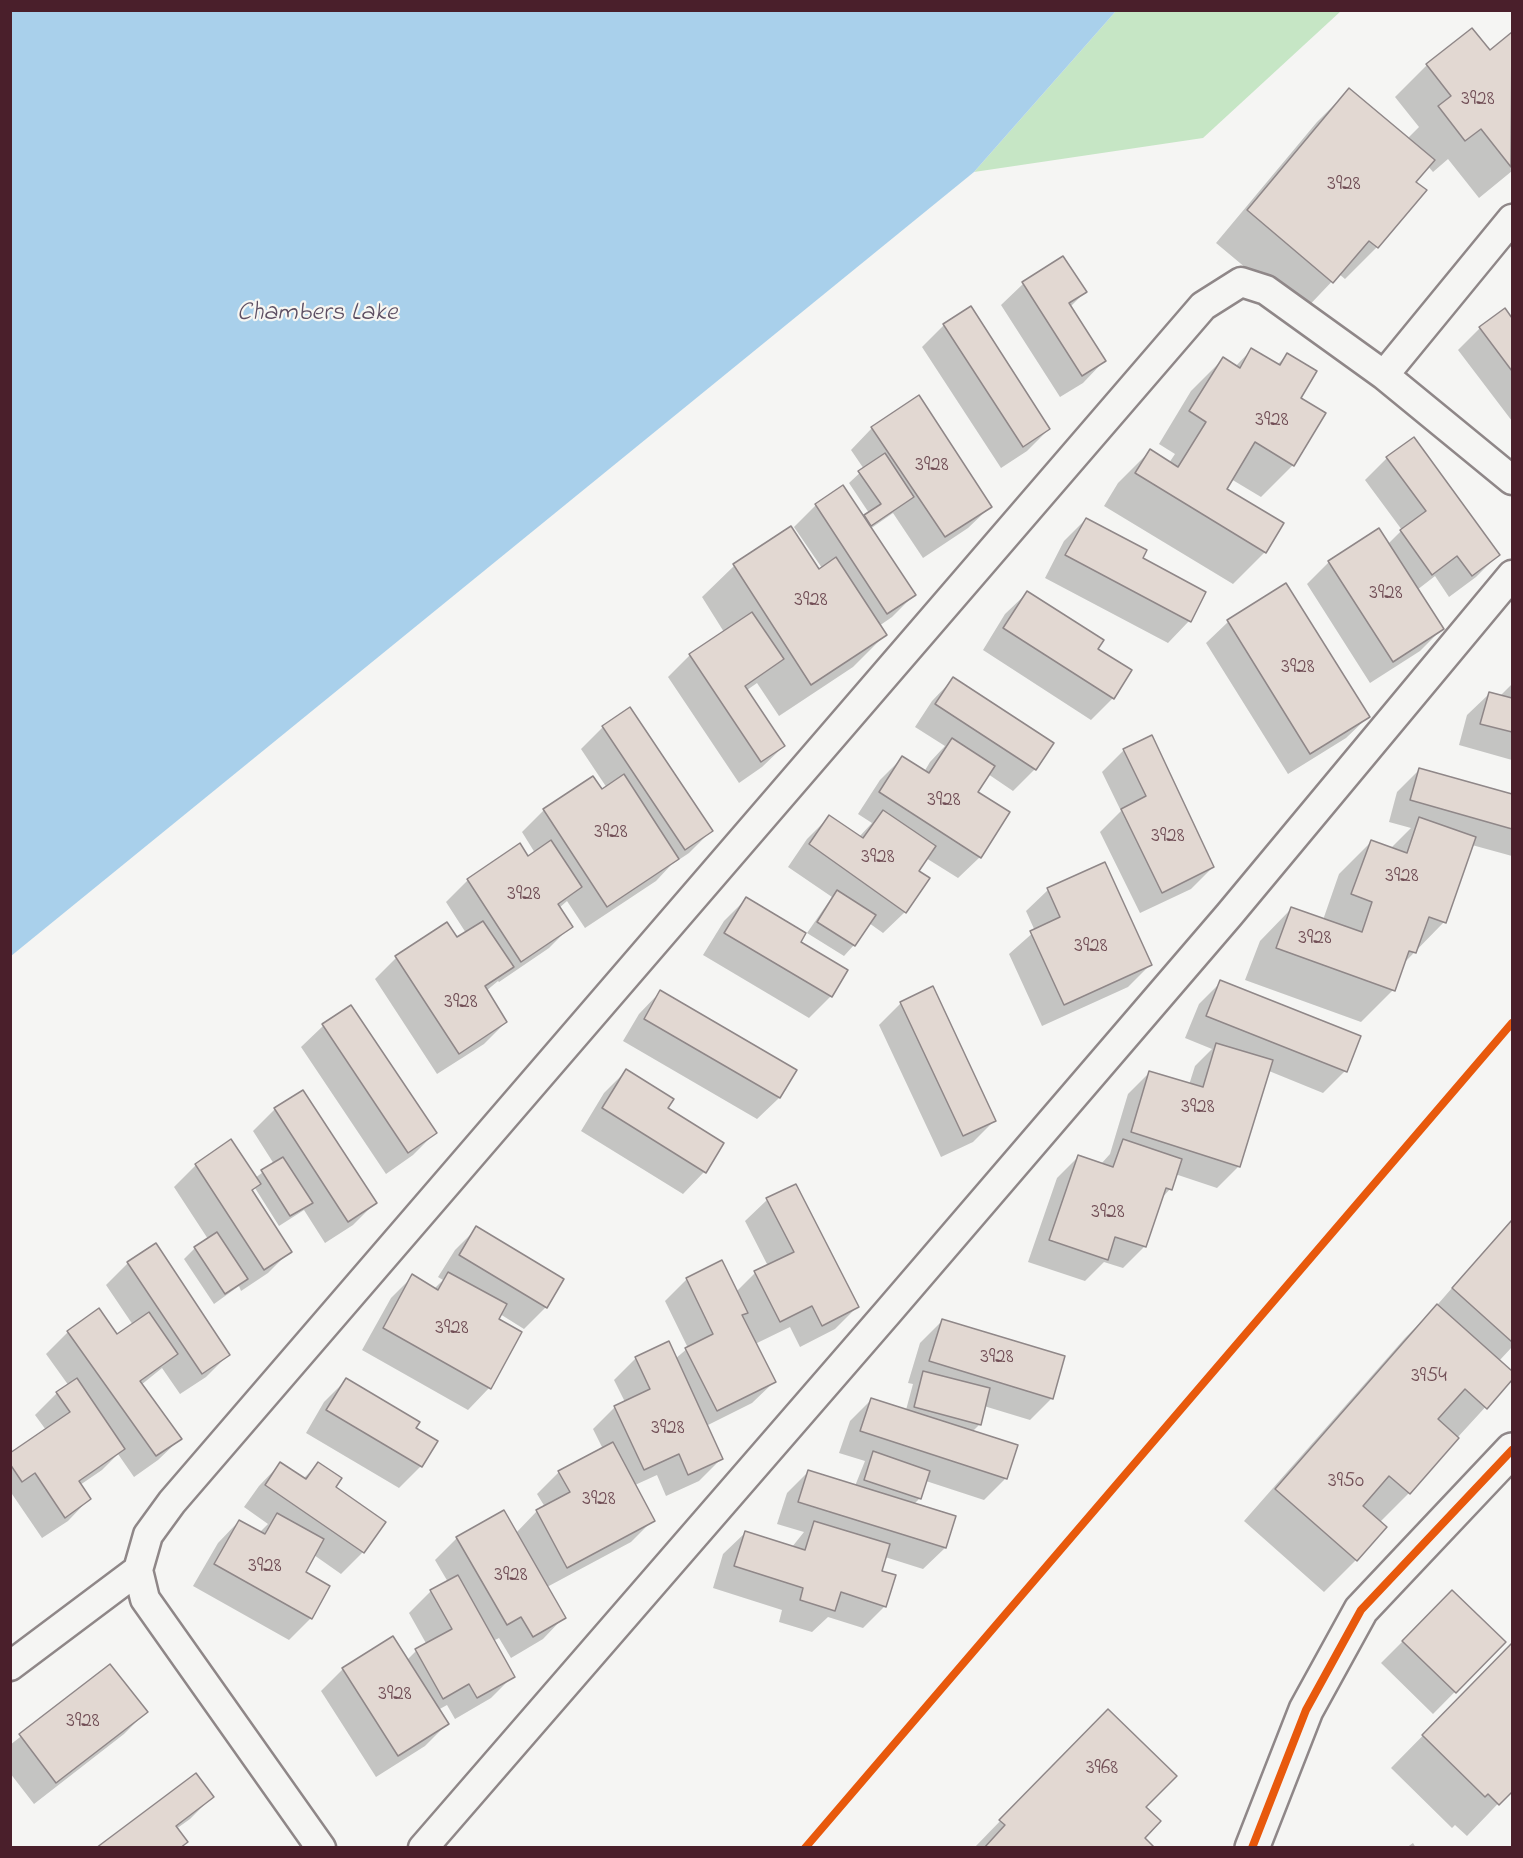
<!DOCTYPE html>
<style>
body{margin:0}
#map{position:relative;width:1523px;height:1858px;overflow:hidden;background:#f5f5f3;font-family:"Indie Flower",sans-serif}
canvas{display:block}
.frame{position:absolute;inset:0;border:12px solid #4a1f2b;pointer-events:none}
</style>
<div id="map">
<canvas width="1523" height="1858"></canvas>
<div class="frame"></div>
</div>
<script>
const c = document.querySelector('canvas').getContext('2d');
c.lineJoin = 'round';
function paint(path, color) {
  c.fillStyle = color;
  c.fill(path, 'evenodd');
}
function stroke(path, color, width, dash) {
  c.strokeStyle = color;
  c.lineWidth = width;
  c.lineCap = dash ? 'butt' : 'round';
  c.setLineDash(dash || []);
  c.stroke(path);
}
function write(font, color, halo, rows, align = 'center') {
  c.font = font + ' "Indie Flower",sans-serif';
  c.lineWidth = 4.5;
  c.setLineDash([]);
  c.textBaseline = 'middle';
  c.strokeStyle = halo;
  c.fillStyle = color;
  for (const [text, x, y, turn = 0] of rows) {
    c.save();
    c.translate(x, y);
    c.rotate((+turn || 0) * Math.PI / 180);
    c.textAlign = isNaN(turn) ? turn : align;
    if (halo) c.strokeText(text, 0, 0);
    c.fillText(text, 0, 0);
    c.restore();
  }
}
paint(new Path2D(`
 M1116,11H1341L1203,138L974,172Z`), '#c6e6c5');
paint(new Path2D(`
 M11,10H1116V11L974,172L11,956Z`), '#a9d0eb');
paint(new Path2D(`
 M1472,30L1490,52L1512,34V171L1479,198L1448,159L1433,172L1428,166L1414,182L1377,247L1345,279L1339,274L1301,314L1216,243L1317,122L1349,90L1407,139L1419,127L1395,97L1427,65Z
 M1063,258L1085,292L1070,307L1104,361L1083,383L1060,397L1001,305L1023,284Z
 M1504,310L1512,321V421L1458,350L1480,328Z
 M944,325L1049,429L1027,451L1001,468L922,347Z
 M1251,350L1277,365L1287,355L1299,398L1324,414L1293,465L1261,497L1231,479L1225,489L1265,552L1233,584L1104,506L1118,483L1150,451L1169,463L1175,454L1159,444L1191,391L1223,359L1235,367Z
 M872,428L990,507L968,528L923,558L893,513L870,529L914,595L892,617L879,626L885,635L853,667L779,716L757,683L747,690L784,746L762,767L739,783L668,677L690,655L724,632L702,597L734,566L791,528L819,571L822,568L794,527L816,505L863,518L869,513L849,483L864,469L851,450Z
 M1387,458L1498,555L1476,577L1449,597L1435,576L1417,590L1442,629L1420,651L1370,683L1307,584L1329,562L1378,530L1388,544L1402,530L1365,480Z
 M1086,519L1141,559L1204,593L1189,621L1168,643L1045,578L1064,541Z
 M1286,585L1368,717L1346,738L1288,774L1206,643L1228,622Z
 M1027,593L1113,698L1091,720L983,650L1005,614Z
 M953,679L1035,769L1013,791L988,774L976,792L980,857L958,878L926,858L917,871L905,912L883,933L869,923L854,945L844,956L807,933L832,897L788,867L807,839L829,817L859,837L872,823L858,814L880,780L902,758L924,772L930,762L945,746L915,727L932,701Z
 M1512,684V760L1459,745L1467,715L1489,694L1500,696Z
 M630,709L711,831L689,853L671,865L656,881L585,928L567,901L559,908L571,926L549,948L499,982L498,981L486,991L506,1022L484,1044L437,1074L375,979L396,958L457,939L466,933L446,902L468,880L519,846L528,858L535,853L522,832L544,810L593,778L602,791L607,788L581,749L603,727Z
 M1151,737L1213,867L1191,889L1140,913L1100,832L1121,811L1102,772L1124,750Z
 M1419,770L1512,796V856L1472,845L1444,922L1403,964L1393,990L1361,1022L1245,980L1260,941L1291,909L1323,920L1339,874L1371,842L1390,849L1411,828L1389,822L1397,792Z
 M1048,890L1150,965L1128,987L1042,1026L1009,954L1035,931L1026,911Z
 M746,899L799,942L831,996L809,1018L703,955L724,921Z
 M1221,982L1345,1071L1323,1093L1269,1071L1239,1166L1217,1188L1175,1174L1170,1189L1161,1199L1144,1247L1123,1268L1104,1262L1085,1281L1028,1262L1057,1178L1078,1157L1101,1164L1110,1154L1128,1094L1150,1072L1189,1085L1195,1066L1212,1049L1185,1038L1199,1004Z
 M933,988L994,1121L973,1142L941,1157L879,1025L901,1003Z
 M660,992L795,1071L779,1098L757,1119L623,1041L639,1014Z
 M351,1007L435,1133L413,1155L386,1174L301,1047L323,1026Z
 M626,1071L665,1109L704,1172L683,1194L581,1131L604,1093Z
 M303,1092L375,1203L353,1225L325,1243L304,1210L279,1226L255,1188L251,1192L290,1251L268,1273L241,1291L239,1286L214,1304L184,1259L195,1248L208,1239L174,1187L196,1165L231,1141L255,1178L274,1164L253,1131L275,1109Z
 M767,1200L857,1307L835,1329L800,1347L790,1327L755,1344L774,1382L752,1403L706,1426L721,1459L699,1481L666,1496L657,1475L635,1485L653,1520L631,1542L547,1587L564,1617L543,1639L511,1658L499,1638L493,1641L513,1676L491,1698L455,1719L447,1705L438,1710L447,1724L425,1746L376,1777L321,1691L343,1669L407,1660L416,1651L427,1645L409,1613L431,1591L448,1582L435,1560L457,1538L516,1533L537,1511L545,1507L537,1494L559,1472L603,1449L593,1429L615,1407L625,1402L614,1380L636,1358L675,1359L688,1348L665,1301L687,1279L736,1292L755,1273L768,1266L745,1221Z
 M1512,1219V1347L1499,1361L1512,1373V1378L1457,1438L1409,1493L1380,1522L1356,1560L1324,1592L1244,1521L1405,1338L1432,1311Z
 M477,1228L546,1307L524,1329L500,1314L489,1388L468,1410L362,1350L391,1298L413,1276L434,1289L443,1280L438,1277L455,1250Z
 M128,1263L228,1355L206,1377L180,1394L162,1368L141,1385L180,1439L158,1460L134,1477L118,1454L102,1470L80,1485L89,1499L68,1521L42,1538L12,1494L10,1495V1455L46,1430L35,1415L57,1393L69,1386L46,1354L68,1332L117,1336L133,1325L106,1285Z
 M942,1321L1052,1398L1030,1420L984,1406L980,1424L972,1432L1006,1478L984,1500L926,1481L920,1498L914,1504L945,1548L923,1569L885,1557L880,1572L885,1606L863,1628L828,1617L812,1632L779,1622L782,1610L713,1588L723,1554L745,1533L792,1547L804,1532L777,1524L787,1493L808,1472L855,1486L865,1461L839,1453L850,1421L872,1399L906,1410L913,1384L908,1383L920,1343Z
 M346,1380L414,1429L421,1466L399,1488L306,1433L324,1402Z
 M280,1464L303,1479L318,1464L334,1488L363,1552L341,1574L314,1555L304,1572L311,1618L289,1640L193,1586L218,1543L239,1521L259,1533L268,1524L244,1507L259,1486Z
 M1452,1592L1504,1642L1433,1714L1381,1663Z
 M1512,1645V1789L1467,1836L1455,1825L1452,1828L1391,1768Z
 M110,1666L146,1712L124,1734L34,1804L10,1773V1745Z
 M1067,1752L1144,1807L1143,1838L1153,1848H974Z
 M212,1797L190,1819L176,1829L98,1848Z
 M1413,1843L1416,1848H1406Z`), '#0003');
const building = new Path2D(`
 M1472,28L1490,50L1512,32L1511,167L1481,129L1465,141L1438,106L1451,96L1426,64Z
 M1349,88L1435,160L1416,182L1427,190L1378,248L1369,241L1333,283L1247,210Z
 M1063,256L1087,292L1069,303L1106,361L1082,376L1022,282Z
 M971,306L1050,429L1023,447L943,324Z
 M1505,308L1512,318V371L1479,327Z
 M1251,348L1280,365L1287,353L1317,371L1301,398L1326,413L1294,466L1255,442L1227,489L1284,523L1266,553L1135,473L1150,449L1178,467L1206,422L1189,411L1223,357L1240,368Z
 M919,395L992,507L945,537L871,427Z
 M1414,437L1500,555L1472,576L1457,556L1432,575L1400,530L1426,511L1386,457Z
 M885,453L914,497L871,526L864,515L881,504L858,471Z
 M843,485L916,595L887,614L815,504Z
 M1086,518L1147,550L1143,558L1206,592L1191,622L1065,555Z
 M791,526L819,569L836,557L887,635L811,685L733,564Z
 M1379,528L1444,629L1393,662L1328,561Z
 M1286,583L1370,717L1310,754L1227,620Z
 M1027,591L1104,640L1098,649L1132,670L1114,699L1003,628Z
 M752,612L784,659L745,686L785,746L761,762L689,654Z
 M953,677L1054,743L1036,770L935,704Z
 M1489,692L1512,698V732L1480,724Z
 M630,707L713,831L685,850L602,726Z
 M1152,735L1214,867L1162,893L1121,809L1146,796L1123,749Z
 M952,738L995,766L978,792L1010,812L981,858L879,792L902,756L929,773Z
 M1419,768L1512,794V829L1410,800Z
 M624,774L679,859L607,907L543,809L593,776L602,789Z
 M883,810L936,846L919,871L930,878L906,913L809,844L829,815L863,838Z
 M1419,817L1476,837L1446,923L1429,917L1416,953L1409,951L1395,991L1276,948L1291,907L1362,932L1372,902L1351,894L1371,840L1407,853Z
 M551,840L582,887L558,904L573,927L521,962L467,879L520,843L528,856Z
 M1105,862L1152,965L1064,1005L1030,931L1060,917L1047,888Z
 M837,890L876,915L855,946L817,922Z
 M746,897L806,933L801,942L848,970L832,997L724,933Z
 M483,921L514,967L485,986L507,1022L459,1054L395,956L447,922L457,937Z
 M1220,980L1361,1036L1347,1072L1206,1016Z
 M933,986L996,1121L963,1136L900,1002Z
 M660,990L797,1070L780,1098L644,1019Z
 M351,1005L437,1133L408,1153L322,1024Z
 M1216,1043L1273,1060L1240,1167L1131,1132L1149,1071L1203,1087Z
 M626,1069L674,1099L668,1108L724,1143L706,1173L602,1108Z
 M303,1090L377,1203L348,1222L274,1108Z
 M231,1139L261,1184L252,1190L292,1252L264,1270L195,1164Z
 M1123,1139L1182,1159L1172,1190L1166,1188L1146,1247L1115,1237L1108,1260L1049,1240L1078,1155L1113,1167Z
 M283,1157L313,1203L290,1216L261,1170Z
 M796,1184L859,1307L822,1326L812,1306L780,1322L754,1271L794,1252L766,1198Z
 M1512,1220V1342L1452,1288Z
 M476,1226L564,1279L547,1308L459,1255Z
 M217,1232L248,1279L225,1294L194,1247Z
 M156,1243L230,1355L202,1374L127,1262Z
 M722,1260L748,1313L742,1315L776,1382L717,1411L685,1348L713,1334L686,1278Z
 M448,1272L507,1304L499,1319L522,1332L491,1389L383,1328L412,1274L438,1290Z
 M1437,1304L1512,1371V1380L1487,1409L1465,1389L1438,1419L1459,1438L1410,1494L1389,1476L1363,1506L1387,1527L1357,1561L1275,1489Z
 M99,1308L117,1334L149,1312L178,1354L140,1381L182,1439L156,1456L67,1331Z
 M942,1319L1065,1356L1053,1399L929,1361Z
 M669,1341L723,1459L688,1475L679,1454L644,1470L614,1406L650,1389L635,1357Z
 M923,1371L990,1388L981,1425L914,1407Z
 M77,1378L125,1449L79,1481L91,1499L65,1518L35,1473L22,1482L10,1464V1453L70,1412L56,1392Z
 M346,1378L420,1422L416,1428L438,1441L422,1467L326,1410Z
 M871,1398L1018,1445L1007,1479L860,1431Z
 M613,1442L655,1521L567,1568L536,1510L570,1492L558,1471Z
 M873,1451L930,1471L921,1499L864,1480Z
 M280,1462L306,1479L318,1462L342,1478L336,1487L386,1522L364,1553L265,1485Z
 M808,1470L956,1516L946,1548L798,1502Z
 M504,1510L566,1618L533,1637L521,1617L507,1625L456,1537Z
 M277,1513L324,1539L306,1572L330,1586L312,1619L214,1564L239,1520L265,1534Z
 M814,1521L890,1544L882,1571L896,1575L886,1607L841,1592L835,1611L800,1600L803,1588L734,1566L745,1531L805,1550Z
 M458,1575L515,1677L477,1698L469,1684L443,1699L415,1649L452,1629L430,1590Z
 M1452,1590L1506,1642L1456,1693L1402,1641Z
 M393,1636L449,1724L398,1756L342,1668Z
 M1512,1643V1792L1499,1805L1488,1794L1485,1797L1422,1735Z
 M110,1664L148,1712L56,1783L19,1734Z
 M1108,1709L1177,1776L1146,1807L1161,1821L1145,1838L1155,1848H984L1005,1825L999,1820Z
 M196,1773L214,1797L176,1826L188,1842L180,1848H96Z`);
paint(building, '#e2d8d2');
stroke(building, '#8f8788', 1.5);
const lane = new Path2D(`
 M1384,375L1512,480
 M10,1666L138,1570
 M321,1848L145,1599L138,1570L148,1535L172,1502L1203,306L1241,282L1266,290L1384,375L1512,219
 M423,1848L888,1312L1229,915L1512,575`);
const street = new Path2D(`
 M1252,1848L1306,1710L1361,1610L1512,1450`);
stroke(lane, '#8f8788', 33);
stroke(street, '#8f8788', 38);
stroke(lane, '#f5f5f3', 28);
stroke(street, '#f5f5f3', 33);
stroke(new Path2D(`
 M805,1848L1512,1023
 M1252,1848L1306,1710L1361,1610L1512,1450`), '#e8590c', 8);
write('21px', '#704d55', null, [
 ["3928",1478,101],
 ["3928",1344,186],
 ["3928",1272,422],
 ["3928",932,467],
 ["3928",1386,595],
 ["3928",811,602],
 ["3928",1298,669],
 ["3928",944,802],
 ["3928",611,834],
 ["3928",1168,838],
 ["3928",878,859],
 ["3928",1402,878],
 ["3928",524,896],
 ["3928",1315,940],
 ["3928",1091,948],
 ["3928",461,1004],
 ["3928",1198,1109],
 ["3928",1108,1214],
 ["3928",452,1330],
 ["3928",997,1359],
 ["3954",1429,1378],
 ["3928",668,1430],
 ["3950",1346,1483],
 ["3928",599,1501],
 ["3928",265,1568],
 ["3928",511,1577],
 ["3928",395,1696],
 ["3928",83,1723],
 ["3968",1102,1770]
]);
write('italic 26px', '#5d4f63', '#f6f6f2', [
 ["Chambers Lake",317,315]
]);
</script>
